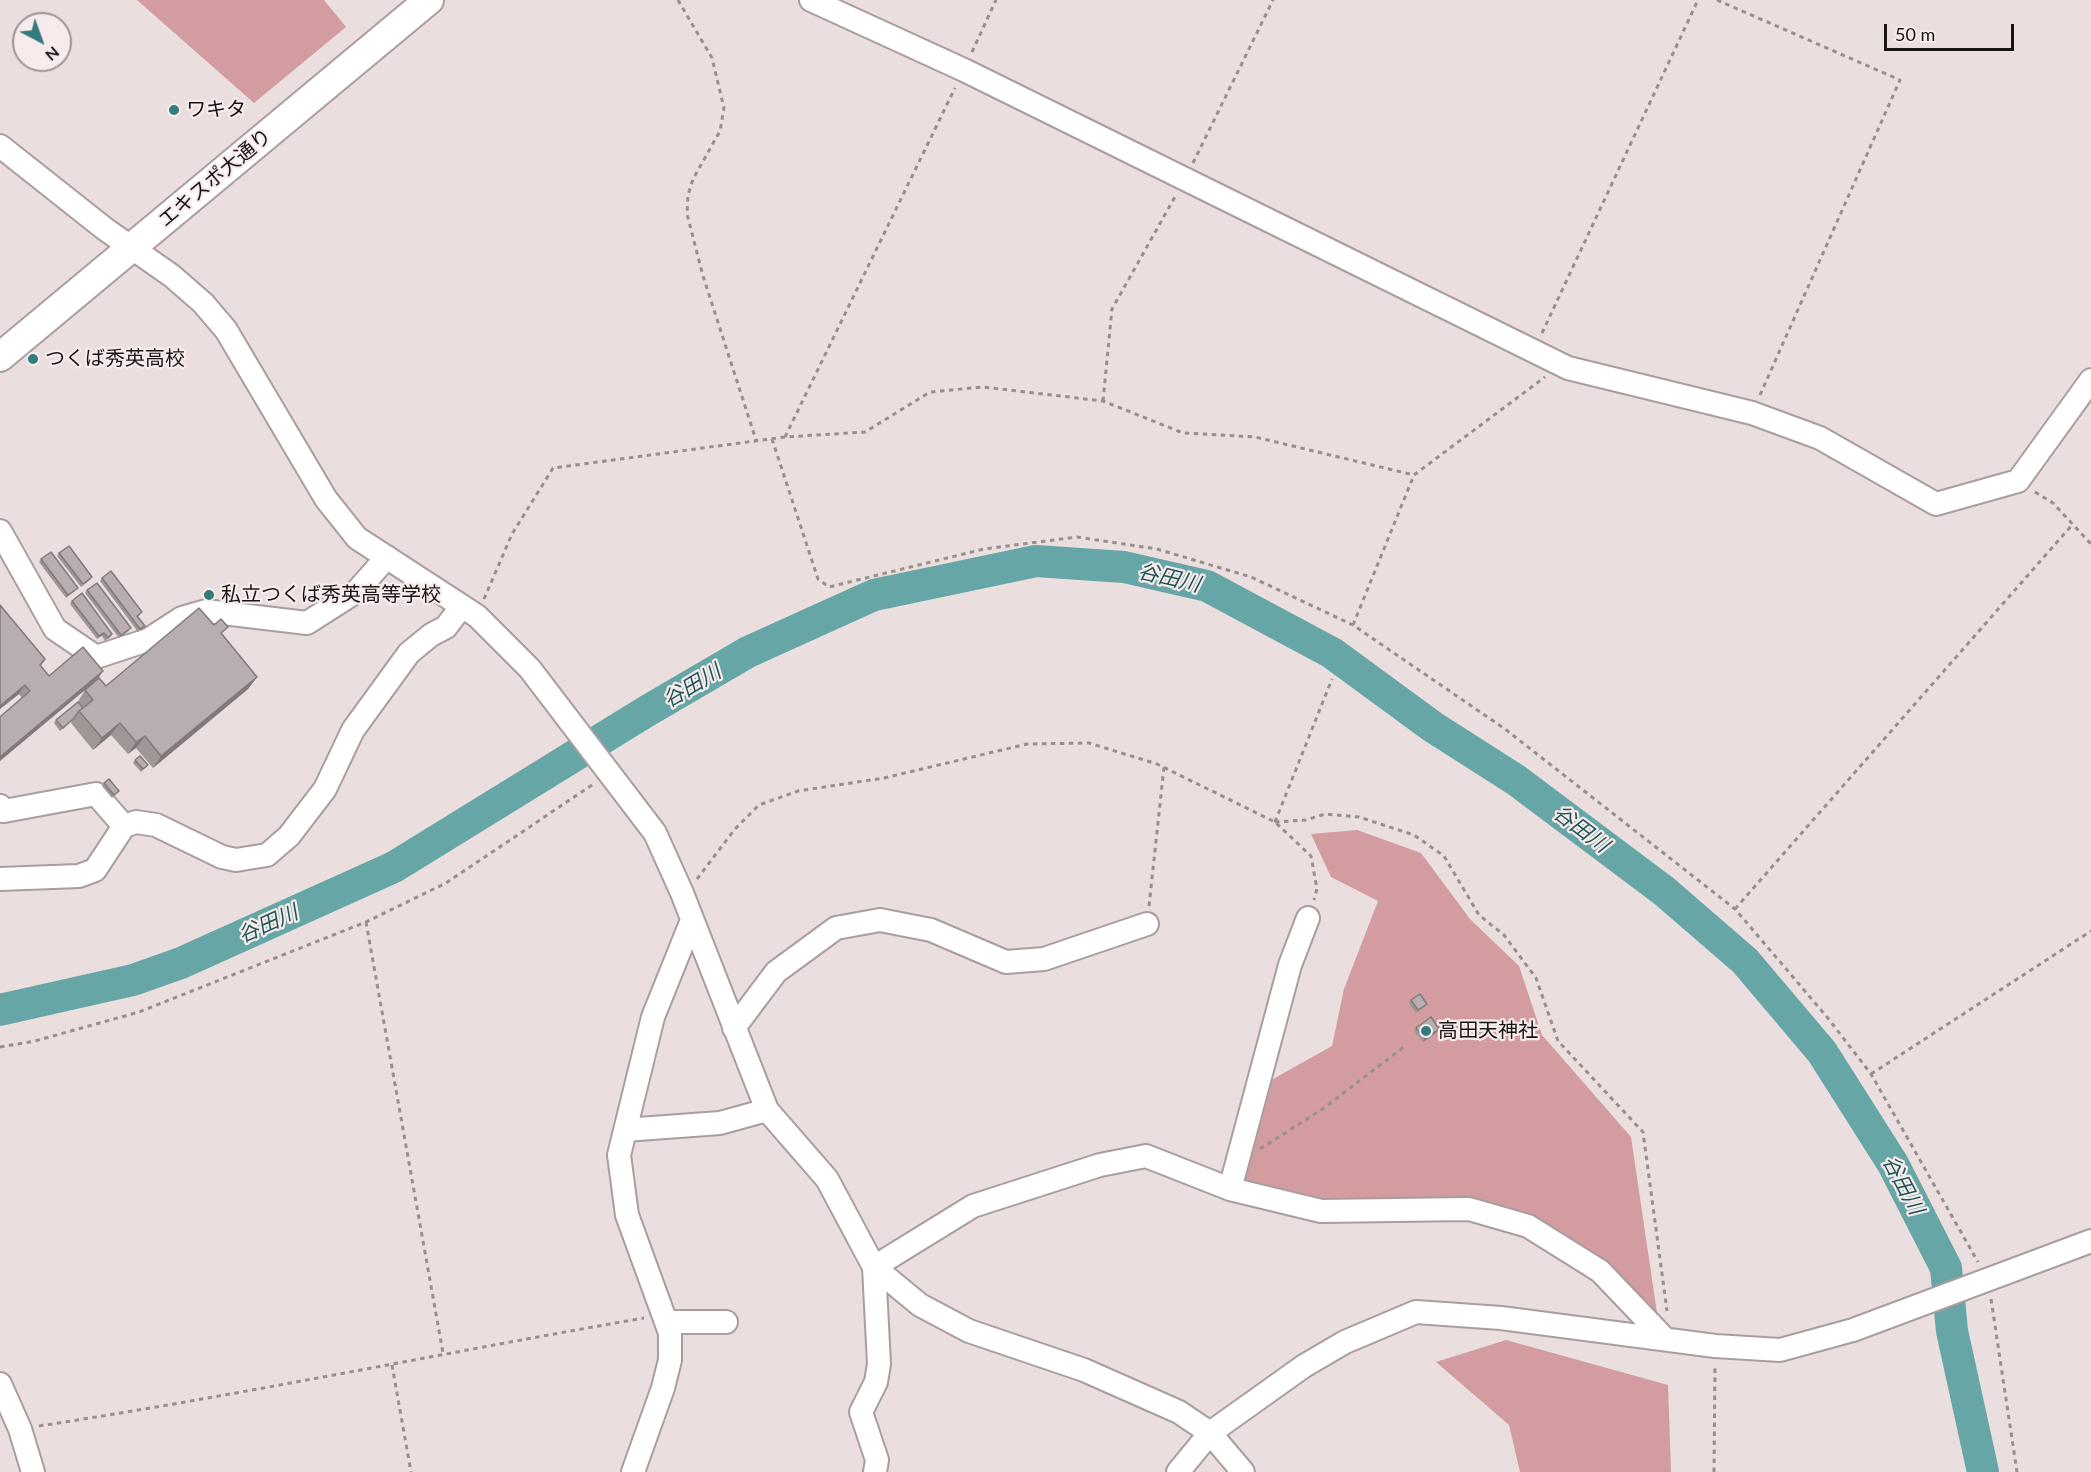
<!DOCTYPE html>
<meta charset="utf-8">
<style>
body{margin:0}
#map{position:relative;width:2091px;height:1472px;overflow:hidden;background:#eadedf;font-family:Lato,sans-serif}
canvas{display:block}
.north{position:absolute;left:12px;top:12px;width:60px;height:60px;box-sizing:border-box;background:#f7ebec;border:2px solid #9e9596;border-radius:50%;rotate:139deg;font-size:16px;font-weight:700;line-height:24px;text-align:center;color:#181414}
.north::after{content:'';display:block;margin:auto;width:21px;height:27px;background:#337c7e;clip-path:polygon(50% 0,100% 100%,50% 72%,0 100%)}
.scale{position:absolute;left:1884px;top:24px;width:130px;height:27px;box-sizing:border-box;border:3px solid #181414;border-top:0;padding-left:8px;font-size:18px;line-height:21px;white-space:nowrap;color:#181414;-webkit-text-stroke:4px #f7ebec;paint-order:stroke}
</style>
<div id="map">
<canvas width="2091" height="1472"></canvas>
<div class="north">N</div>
<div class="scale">50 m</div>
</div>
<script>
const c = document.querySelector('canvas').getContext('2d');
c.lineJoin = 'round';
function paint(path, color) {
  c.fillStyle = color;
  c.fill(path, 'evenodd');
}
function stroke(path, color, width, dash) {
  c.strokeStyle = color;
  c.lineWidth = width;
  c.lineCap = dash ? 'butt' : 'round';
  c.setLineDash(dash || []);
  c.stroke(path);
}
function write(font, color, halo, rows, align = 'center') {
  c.font = font + ' Lato,"Noto Sans JP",sans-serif';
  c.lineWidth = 4.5;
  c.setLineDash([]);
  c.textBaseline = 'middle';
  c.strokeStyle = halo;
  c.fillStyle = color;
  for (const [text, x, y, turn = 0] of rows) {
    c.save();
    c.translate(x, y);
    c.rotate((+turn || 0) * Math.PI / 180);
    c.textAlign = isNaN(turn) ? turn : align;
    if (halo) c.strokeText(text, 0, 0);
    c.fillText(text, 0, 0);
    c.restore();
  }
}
paint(new Path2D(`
 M137,0H324L346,27L254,103Z
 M1357,830L1421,853L1470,919L1519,966L1542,1035L1631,1137L1657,1313L1603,1264L1528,1217L1335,1205L1239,1188L1266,1083L1332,1046L1344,989L1378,901L1331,877L1311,834Z
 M1506,1340L1668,1385L1671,1472H1520L1509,1425L1436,1362Z`), '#d29ca1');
stroke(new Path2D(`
 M0,1010L133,980L181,963L394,867L647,711L748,652L874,595L1036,561L1124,567L1207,586L1332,653L1433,727L1516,780L1664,891L1745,961L1822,1052L1893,1164L1946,1268L1952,1331L1983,1472`), '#66a6a7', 32);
const minor = new Path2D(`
 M811,0L964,70L1568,368L1752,413L1820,438L1936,504L2018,481L2091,380
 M0,146L105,229L172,276L203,303L226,330L326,499L357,538L477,616L530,669L655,833L682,893L767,1110L827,1179L874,1267L920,1305L969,1331L1084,1370L1179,1412L1210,1433L1243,1472
 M0,531L55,629L96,657L148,640L182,618L206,611L307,623L357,591L387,557
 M0,806L4,811L96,794L124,826
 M0,879L79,876L95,870L124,826L136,822L156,825L222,857L236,860L267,855L289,836L325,789L353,730L409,653L431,635L446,627L462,606
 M734,1028L776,972L836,928L880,920L931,930L1006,962L1044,959L1147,924
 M625,1130L720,1123L767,1110
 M1230,1189L1290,965L1308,918
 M874,1267L973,1206L1100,1165L1146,1156L1230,1189L1321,1211L1469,1209L1528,1226L1600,1271L1664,1338
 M874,1267L879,1364L876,1382L861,1412L877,1460L875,1472
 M666,1322H726
 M0,1384L20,1429L33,1472
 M633,1472L663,1388L670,1360V1333L627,1215L619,1155L653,1017L692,920
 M1178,1472L1210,1433L1304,1366L1345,1342L1416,1312L1501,1318L1715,1346L1780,1350L1853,1330L2091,1241`);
const major = new Path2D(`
 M0,357L429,0`);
stroke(minor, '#a99e9f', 26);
stroke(major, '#a99e9f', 32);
stroke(new Path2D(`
 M678,0L712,58L724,108L720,131L693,179L688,195L687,214L703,276L756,440
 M1717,0L1900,80L1760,395
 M972,52L996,0
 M1193,163L1273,0
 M1542,333L1698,0
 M1103,401L1112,309L1176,195
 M785,437L955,88
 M772,439L818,579L829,587L984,549L1077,537L1157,549L1251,577L1353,625L1505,729L1735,909L1827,1017L1871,1074L1978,1262
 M2035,492L2053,503L2091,544
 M484,599L512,534L553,468L785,437L865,432L930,392L983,387L1103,401L1183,433L1255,437L1414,475
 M1353,625L1414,475L1545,377
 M1275,822L1306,820L1325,814L1359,817L1414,835L1444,856L1479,915L1504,935L1536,978L1558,1041L1643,1132L1667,1311
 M1275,822L1332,679
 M697,879L735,829L759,805L798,791L884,778L1027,744L1089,743L1157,764L1275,822L1311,856L1317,889L1314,900
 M1149,906L1164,767
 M1735,909L2072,525
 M366,922L443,1353
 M0,1047L35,1041L139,1012L366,922L446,883L595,783
 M1871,1074L2091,931
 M1260,1149L1324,1108L1405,1046
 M1991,1299L2017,1472
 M392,1365L411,1472
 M39,1426C242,1395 442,1353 644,1318
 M1714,1472L1715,1366`), '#988f8f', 3, [4.5, 4.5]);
stroke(minor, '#fff', 22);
stroke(major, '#fff', 28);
paint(new Path2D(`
 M59,553L92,577L90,580L81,587L57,556Z
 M41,559L75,591L66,598L39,562Z
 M102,578L140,615L138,617L142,629L138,632L100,581Z
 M87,590L129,631L119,638L85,593Z
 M72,601L112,634L110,637L105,641L102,636L97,639L70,604Z
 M0,605L45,659L41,666L49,676L103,671L97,680L22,698L19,694L0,709Z
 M222,635L257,677L248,689L153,768L136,748L128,754L111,735L93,750L71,723L72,721L60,731L54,723L56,720L77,703L85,690L106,686Z
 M135,760L148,765L141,772L133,763Z
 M104,783L119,791L112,798L102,786Z
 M1411,1000L1427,1004L1425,1007L1416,1013L1409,1003Z
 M1416,1028L1437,1032L1423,1042L1414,1031Z`), '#9f9696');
paint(new Path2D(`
 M103,671L97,680L0,761V757Z
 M257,677L248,689L153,768L161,756Z
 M25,685L19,694L0,709V706Z
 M120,723L111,735L93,750L102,738Z
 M145,736L136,748L128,754L136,742Z
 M1439,1029L1437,1032L1423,1042L1425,1039Z`), '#827a7a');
const building = new Path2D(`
 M69,546L92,577L83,584L59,553Z
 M51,552L78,588L68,595L41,559Z
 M111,571L142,612L137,616L145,626L140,629L102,578Z
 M97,583L131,628L121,635L87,590Z
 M82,593L112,634L108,638L104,633L99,636L72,601Z
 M0,605L45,659L40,665L49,676L83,647L103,671L0,757V717L30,691L25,685L0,706Z
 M199,608L214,625L221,619L228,627L221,633L257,677L161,756L145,736L136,742L120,723L102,738L79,711L93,700L85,690L99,678L106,686Z
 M78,702L83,708L79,711L74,718L63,728L56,720Z
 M140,756L148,765L143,769L135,760Z
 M109,779L119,791L114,795L104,783Z
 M1420,994L1427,1004L1418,1010L1411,1000Z
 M1431,1017L1439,1029L1425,1039L1416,1028Z`);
paint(building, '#b9aeaf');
stroke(building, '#827a7a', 1.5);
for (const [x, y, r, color] of [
 [174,110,6,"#337c7e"],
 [33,359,6,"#337c7e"],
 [209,595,6,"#337c7e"],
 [1426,1031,6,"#337c7e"]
]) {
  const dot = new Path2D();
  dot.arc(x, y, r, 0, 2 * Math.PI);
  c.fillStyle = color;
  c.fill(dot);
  stroke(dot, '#f7ebec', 2);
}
write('20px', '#181414', '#f7ebec', [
 ["ワキタ",186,110],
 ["つくば秀英高校",45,359],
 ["私立つくば秀英高等学校",221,595],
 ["高田天神社",1438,1031]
], 'left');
write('20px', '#181414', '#f7ebec', [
 ["エキスポ大通り",215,178,-40]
]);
write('italic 21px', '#205759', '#f7ebec', [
 ["谷田川",1169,578,13],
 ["谷田川",692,686,-31],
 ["谷田川",1581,829,37],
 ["谷田川",268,924,-24],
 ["谷田川",1903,1185,62]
]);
</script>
